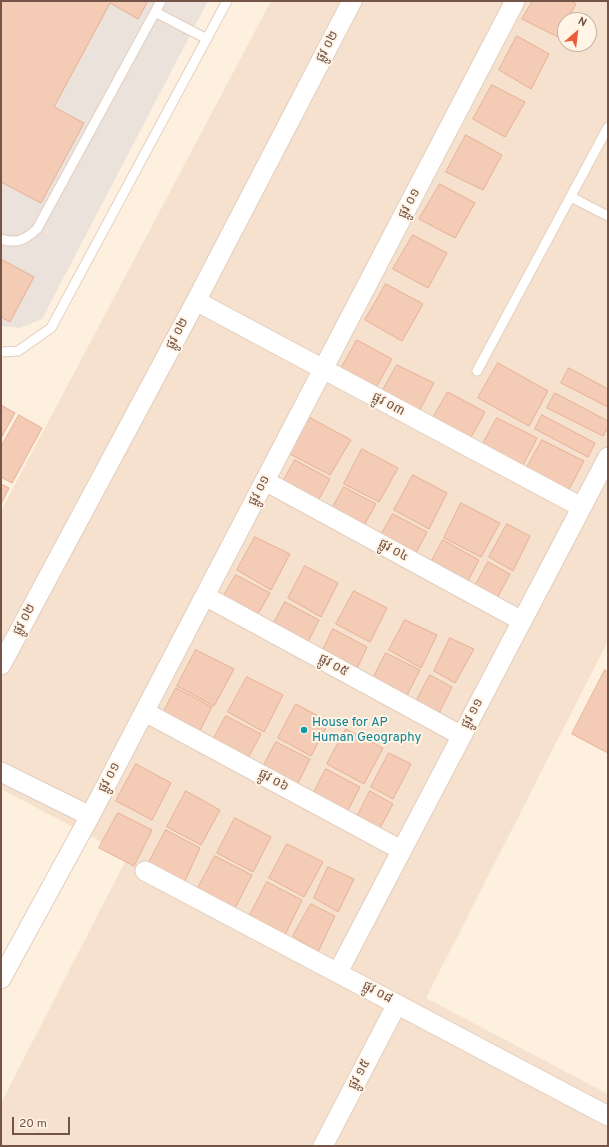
<!DOCTYPE html>
<meta charset="utf-8">
<style>
body{margin:0}
#map{position:relative;width:609px;height:1147px;overflow:hidden;background:#fdf0de;font-family:Overpass,sans-serif}
canvas{display:block}
.frame{position:absolute;inset:0;border:2px solid #745446;pointer-events:none}
.north{position:absolute;left:557px;top:12px;width:40px;height:40px;box-sizing:border-box;background:#fff4e6;border:1px solid #c7b4a6;border-radius:50%;rotate:28deg;font-size:11px;font-weight:700;line-height:16px;text-align:center;color:#745446}
.north::after{content:'';display:block;margin:auto;width:14px;height:18px;background:#ed5c3d;clip-path:polygon(50% 0,100% 100%,50% 72%,0 100%)}
.scale{position:absolute;left:12px;top:1117px;width:58px;height:18px;box-sizing:border-box;border:2px solid #745446;border-top:0;padding-left:5px;font-size:12px;line-height:14px;white-space:nowrap;color:#745446;-webkit-text-stroke:3px #fff4e6;paint-order:stroke}
</style>
<div id="map">
<canvas width="609" height="1147"></canvas>
<div class="frame"></div>
<div class="north">N</div>
<div class="scale">20 m</div>
</div>
<script>
const c = document.querySelector('canvas').getContext('2d');
c.lineJoin = 'round';
function paint(path, color) {
  c.fillStyle = color;
  c.fill(path, 'evenodd');
}
function stroke(path, color, width, dash) {
  c.strokeStyle = color;
  c.lineWidth = width;
  c.lineCap = dash ? 'butt' : 'round';
  c.setLineDash(dash || []);
  c.stroke(path);
}
function write(font, color, halo, rows, align = 'center') {
  c.font = font + ' Overpass,"Noto Sans Khmer",sans-serif';
  c.lineWidth = 4;
  c.setLineDash([]);
  c.textBaseline = 'middle';
  c.strokeStyle = halo;
  c.fillStyle = color;
  for (const [text, x, y, turn = 0] of rows) {
    c.save();
    c.translate(x, y);
    c.rotate((+turn || 0) * Math.PI / 180);
    c.textAlign = isNaN(turn) ? turn : align;
    if (halo) c.strokeText(text, 0, 0);
    c.fillText(text, 0, 0);
    c.restore();
  }
}
paint(new Path2D(`
 M271,1H608V641L426,998L608,1094V1146H1V1103L128,856L1,789V511ZM565,20H589V44H565Z`), '#f5e1cd');
paint(new Path2D(`
 M1,1H208L42,319L20,328L1,326Z`), '#ebe2db');
const building = new Path2D(`
 M1,1H148L138,19L110,3L54,107L84,123L41,203L1,182Z
 M533,1H570L576,4L567,20H565V24L558,37L522,19Z
 M517,36L549,54L531,89L499,70Z
 M492,85L525,102L505,137L473,119Z
 M466,135L502,155L483,190L446,172Z
 M440,184L475,203L455,238L419,219Z
 M413,235L447,253L428,288L393,269Z
 M1,259L34,277L10,322L1,317Z
 M386,284L423,304L402,341L365,320Z
 M357,340L392,359L373,393L338,374Z
 M498,363L548,391L529,426L478,398Z
 M397,365L434,383L416,417L379,397Z
 M569,368L608,389V407L561,383Z
 M448,392L485,412L468,443L430,423Z
 M555,393L608,421V427L603,436L547,408Z
 M1,405L15,413L1,438Z
 M19,415L42,428L12,483L1,477V447Z
 M542,415L595,443L588,457L535,429Z
 M307,416L351,440L330,475L288,453Z
 M497,418L537,438L520,471L480,449Z
 M542,440L584,461L566,495L524,473Z
 M362,449L398,468L379,502L344,484Z
 M295,460L330,479L315,506L280,487Z
 M413,475L447,493L429,529L394,510Z
 M1,484L9,488L1,504Z
 M344,487L376,504L361,531L329,514Z
 M461,503L500,523L481,557L444,538Z
 M393,514L427,532L413,559L378,540Z
 M507,524L530,536L513,571L489,557Z
 M255,537L290,554L271,590L237,570Z
 M443,540L479,560L464,588L428,568Z
 M488,562L510,574L495,602L473,590Z
 M305,566L338,583L321,617L288,598Z
 M236,575L270,593L254,621L220,602Z
 M354,591L387,608L370,642L336,624Z
 M285,602L319,620L305,648L271,629Z
 M405,620L437,635L421,668L389,650Z
 M333,629L367,647L354,675L320,656Z
 M450,638L474,649L455,683L434,671Z
 M196,650L234,669L214,706L177,686Z
 M386,653L420,670L404,701L371,682Z
 M605,670L608,672V753L572,734Z
 M430,675L452,687L436,719L414,705Z
 M247,677L283,695L264,732L228,712Z
 M176,688L212,707L196,738L160,719Z
 M296,704L329,722L311,756L278,738Z
 M226,716L261,734L244,765L210,745Z
 M346,729L383,748L364,784L327,764Z
 M276,742L310,759L294,791L260,773Z
 M389,753L411,764L393,799L371,787Z
 M136,764L171,783L152,820L116,801Z
 M326,769L360,787L344,818L310,800Z
 M186,791L220,810L201,845L167,827Z
 M370,791L393,804L376,835L354,823Z
 M118,813L152,830L134,866L99,848Z
 M235,818L271,837L253,872L217,853Z
 M166,830L200,848L183,885L148,864Z
 M287,844L323,862L304,897L269,878Z
 M215,856L252,875L234,910L197,890Z
 M328,867L354,879L338,912L314,898Z
 M267,882L302,900L285,935L249,917Z
 M311,904L335,916L318,952L293,936Z`);
paint(building, '#f4cbb5');
stroke(building, '#e7b095', 1);
const lane = new Path2D(`
 M155,12L207,39
 M571,197L608,216
 M1,239C17,244 25,240 37,229L161,1
 M1,352L18,351L51,328L227,1
 M477,371L608,127`);
const street = new Path2D(`
 M196,301L581,507
 M265,481L522,621
 M205,596L462,736
 M1,665L196,301L352,1
 M145,712L401,850
 M1,772L90,816
 M145,871L608,1116
 M338,972L608,457
 M1,979L90,816L515,1
 M323,1146L397,1004`);
stroke(lane, '#e3cdbd', 11);
stroke(street, '#e3cdbd', 21);
stroke(lane, '#fff', 9);
stroke(street, '#fff', 19);
for (const [x, y, r, color] of [
 [304,730,4,"#0f9aa8"]
]) {
  const dot = new Path2D();
  dot.arc(x, y, r, 0, 2 * Math.PI);
  c.fillStyle = color;
  c.fill(dot);
  stroke(dot, '#fff4e6', 1.5);
}
write('13px', '#745446', '#fff4e6', [
 ["ផ្លូវ ០២",328,47,-62],
 ["ផ្លូវ ០១",410,204,-62],
 ["ផ្លូវ ០២",178,334,-62],
 ["ផ្លូវ ០៣",388,405,28],
 ["ផ្លូវ ០១",260,491,-63],
 ["ផ្លូវ ០៤",393,551,29],
 ["ផ្លូវ ០២",25,620,-62],
 ["ផ្លូវ ០៥",333,666,29],
 ["ផ្លូវ ១១",473,714,-62],
 ["ផ្លូវ ០១",110,778,-62],
 ["ផ្លូវ ០៦",273,781,28],
 ["ផ្លូវ ០៨",377,993,28],
 ["ផ្លូវ ១៥",360,1075,-62]
]);
write('13px', '#0d838f', '#fff4e6', [
 ["House for AP",312,723],
 ["Human Geography",312,738]
], 'left');
</script>
